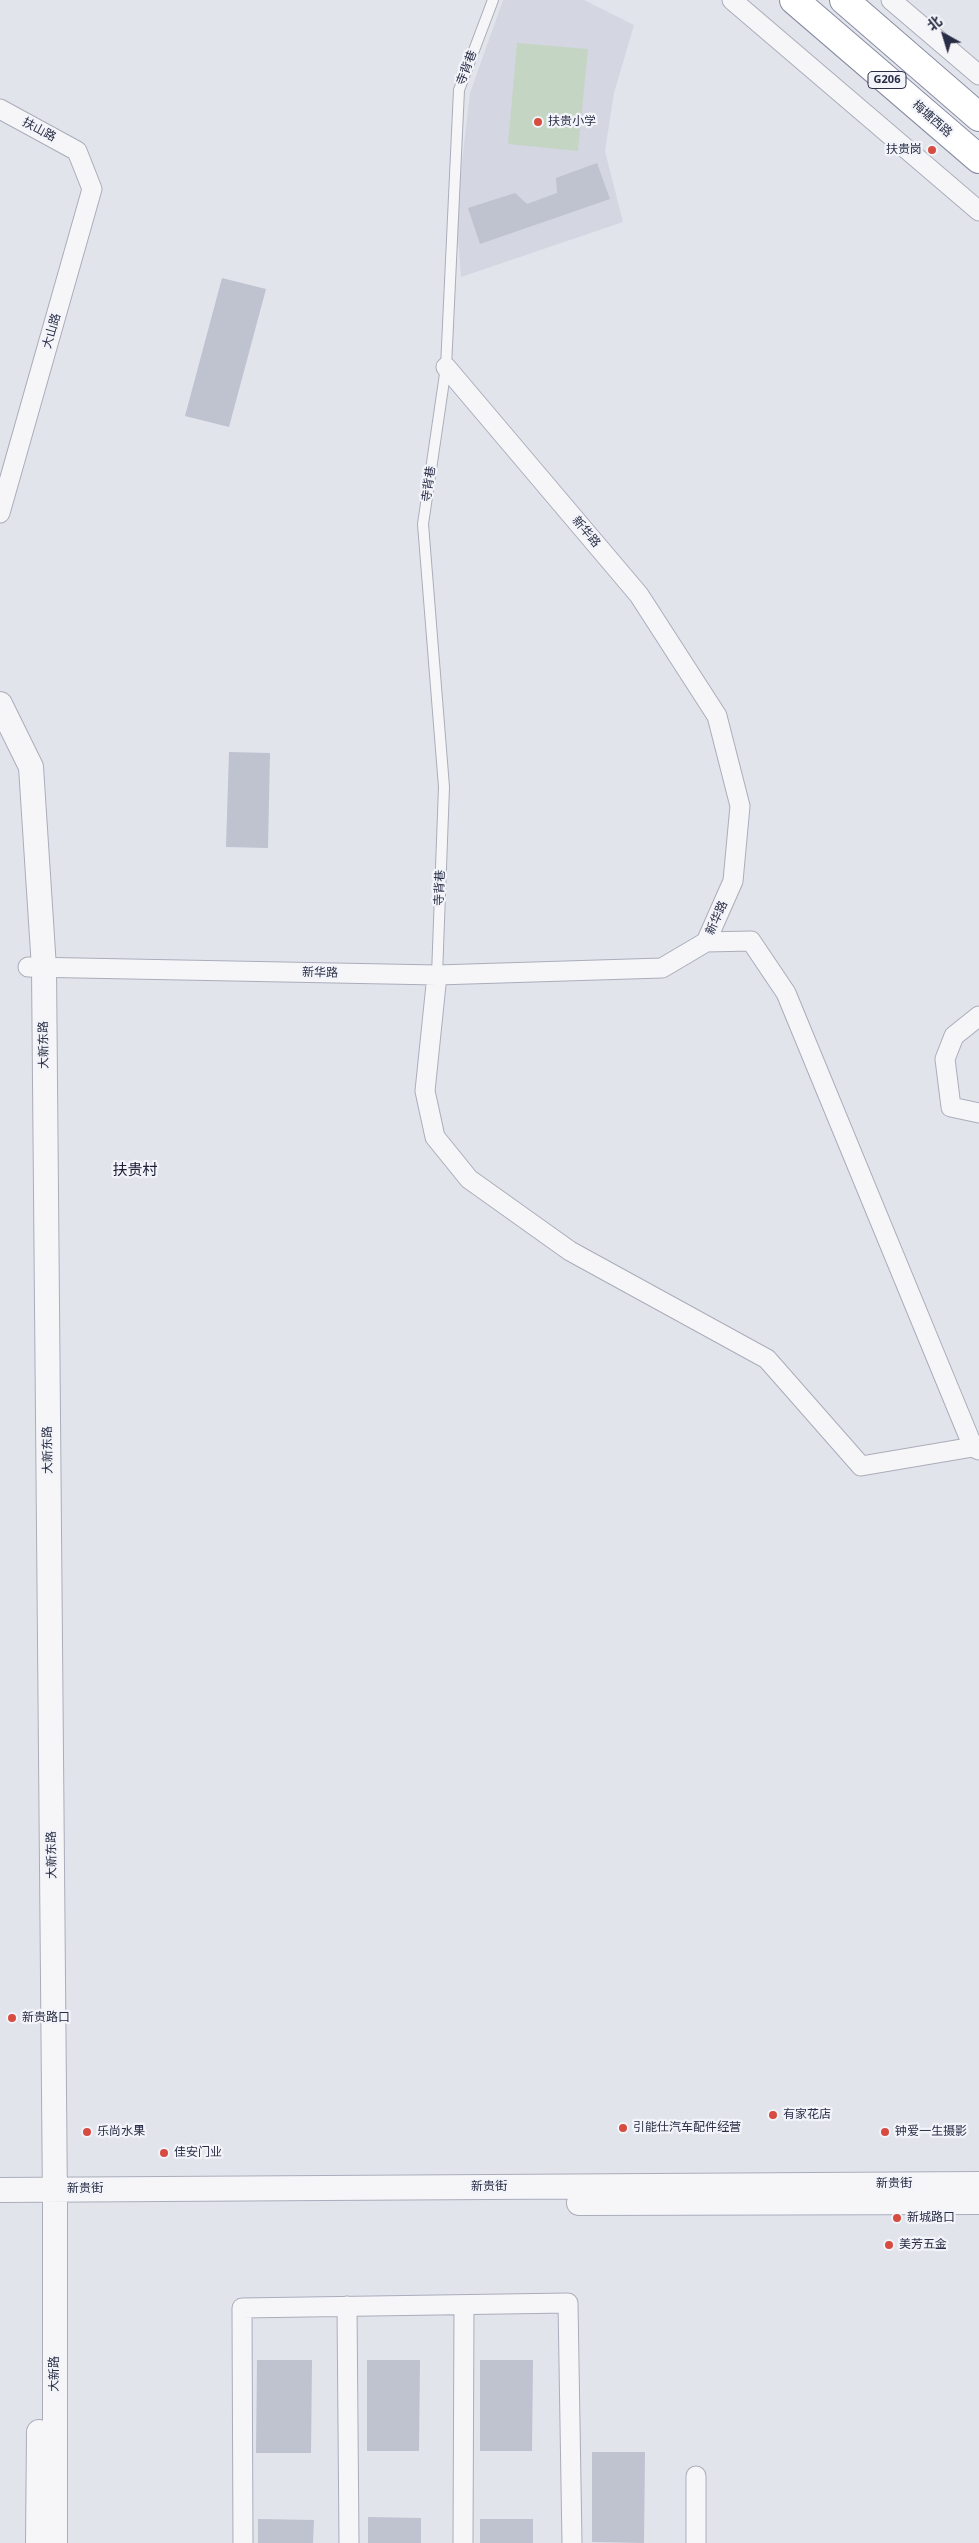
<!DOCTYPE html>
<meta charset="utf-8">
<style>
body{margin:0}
#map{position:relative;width:979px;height:2543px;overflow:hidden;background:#e2e4ec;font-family:"Open Sans","Noto Sans SC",sans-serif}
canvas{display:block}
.north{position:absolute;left:919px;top:10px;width:50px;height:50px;-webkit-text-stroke:4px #f2f4f9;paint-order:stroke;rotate:321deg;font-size:14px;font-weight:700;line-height:20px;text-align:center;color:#292d45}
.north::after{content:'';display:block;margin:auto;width:18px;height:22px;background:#292d45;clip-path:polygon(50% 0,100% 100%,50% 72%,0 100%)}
</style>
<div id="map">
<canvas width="979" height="2543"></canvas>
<div class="north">北</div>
</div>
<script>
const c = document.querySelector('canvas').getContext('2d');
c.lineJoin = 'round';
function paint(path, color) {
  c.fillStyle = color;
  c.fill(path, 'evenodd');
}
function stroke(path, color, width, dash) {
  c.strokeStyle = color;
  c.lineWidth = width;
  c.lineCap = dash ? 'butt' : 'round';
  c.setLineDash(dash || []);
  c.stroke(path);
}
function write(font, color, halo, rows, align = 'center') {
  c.font = font + ' "Open Sans","Noto Sans SC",sans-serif';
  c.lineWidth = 4.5;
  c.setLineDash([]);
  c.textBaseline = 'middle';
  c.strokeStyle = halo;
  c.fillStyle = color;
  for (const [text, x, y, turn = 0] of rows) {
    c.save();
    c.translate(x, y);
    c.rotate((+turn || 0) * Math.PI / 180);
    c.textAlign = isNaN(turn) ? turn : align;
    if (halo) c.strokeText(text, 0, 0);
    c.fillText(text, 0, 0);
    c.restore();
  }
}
paint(new Path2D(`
 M503,0H584L634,25L614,93L605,151L623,222L461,277L456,213L470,93Z`), '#d4d6e1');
paint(new Path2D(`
 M517,43L588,49L578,151L508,144Z`), '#c4d6c3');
paint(new Path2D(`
 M597,163L610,199L480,244L468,208L515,193L527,204L557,193L556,178Z
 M222,278L266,289L229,427L185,416Z
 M229,752L270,753L268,848L226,847Z
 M257,2360H312L311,2453H256Z
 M367,2360H420L419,2451H367Z
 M480,2360H533L532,2451H480Z
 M592,2452H645L644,2543L592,2542Z
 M368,2517L421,2518V2543H368Z
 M258,2519L314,2520L313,2543H258Z
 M480,2519H533V2543H480Z`), '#bfc2cf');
const service = new Path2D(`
 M437,975L444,787L423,524L446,367L459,90L493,0`);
const minor = new Path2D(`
 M732,0L979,211
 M891,0L979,75
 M0,109L77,151L92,189L0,513
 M706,942L751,941L786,993L973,1447
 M28,967L437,975L662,968L706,942L733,881L740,806L717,716L639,595L446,367
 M437,975L425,1091L435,1137L469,1179L570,1251L767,1359L861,1466L973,1447L979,1450
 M979,1016L954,1036L945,1059L951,1107L979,1113
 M347,2306L349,2543
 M243,2543L242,2308L568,2303L572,2543
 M463,2543L464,2305
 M696,2543V2476`);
const tertiary = new Path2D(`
 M0,704L31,767L44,968L55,2204V2543
 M0,2190L979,2184
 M579,2203L979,2202
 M38,2543L39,2432`);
const trunk = new Path2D(`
 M794,0L979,159
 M844,0L979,117`);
stroke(service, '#aaadba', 12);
stroke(minor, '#aaadba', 21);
stroke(tertiary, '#aaadba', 26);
stroke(trunk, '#898da3', 30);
stroke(service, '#f6f6f9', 10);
stroke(minor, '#f6f6f9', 19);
stroke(tertiary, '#f6f6f9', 24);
stroke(trunk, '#fff', 28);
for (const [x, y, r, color] of [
 [538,122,5,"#d74b40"],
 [932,150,5,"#d74b40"],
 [12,2018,5,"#d74b40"],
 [773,2115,5,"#d74b40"],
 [623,2128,5,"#d74b40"],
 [87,2132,5,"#d74b40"],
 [885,2132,5,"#d74b40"],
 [164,2153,5,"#d74b40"],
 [897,2218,5,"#d74b40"],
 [889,2245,5,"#d74b40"]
]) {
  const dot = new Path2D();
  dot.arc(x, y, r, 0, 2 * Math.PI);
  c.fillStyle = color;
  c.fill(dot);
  stroke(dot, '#f2f4f9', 2);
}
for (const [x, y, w] of [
 [887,80,38]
]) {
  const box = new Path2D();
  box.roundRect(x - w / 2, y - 8.5, w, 17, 4);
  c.fillStyle = '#f2f4f9';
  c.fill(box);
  stroke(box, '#292d45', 1);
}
write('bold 11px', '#292d45', null, [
 ["G206",887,80]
]);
write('12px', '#292d45', '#f2f4f9', [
 ["寺背巷",467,68,-69],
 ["梅塘西路",932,119,41],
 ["扶山路",39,130,28],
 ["大山路",52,331,-74],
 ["寺背巷",429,484,-82],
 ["新华路",586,532,50],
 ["寺背巷",440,888,-88],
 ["新华路",717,918,-66],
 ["新华路",320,973,1],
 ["大新东路",44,1045,-91],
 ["大新东路",48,1450,-91],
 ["大新东路",52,1855,-91],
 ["新贵街",894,2184],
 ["新贵街",489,2187],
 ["新贵街",85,2189],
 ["大新路",55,2374,-90]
]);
write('12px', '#292d45', '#f2f4f9', [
 ["扶贵小学",548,122],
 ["扶贵岗",922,150,"right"],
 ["新贵路口",22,2018],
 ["有家花店",783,2115],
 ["引能仕汽车配件经营",633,2128],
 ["乐尚水果",97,2132],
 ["钟爱一生摄影",895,2132],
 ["佳安门业",174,2153],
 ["新城路口",907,2218],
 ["美芳五金",899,2245]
], 'left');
write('15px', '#1b1e36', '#f2f4f9', [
 ["扶贵村",135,1171]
]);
</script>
